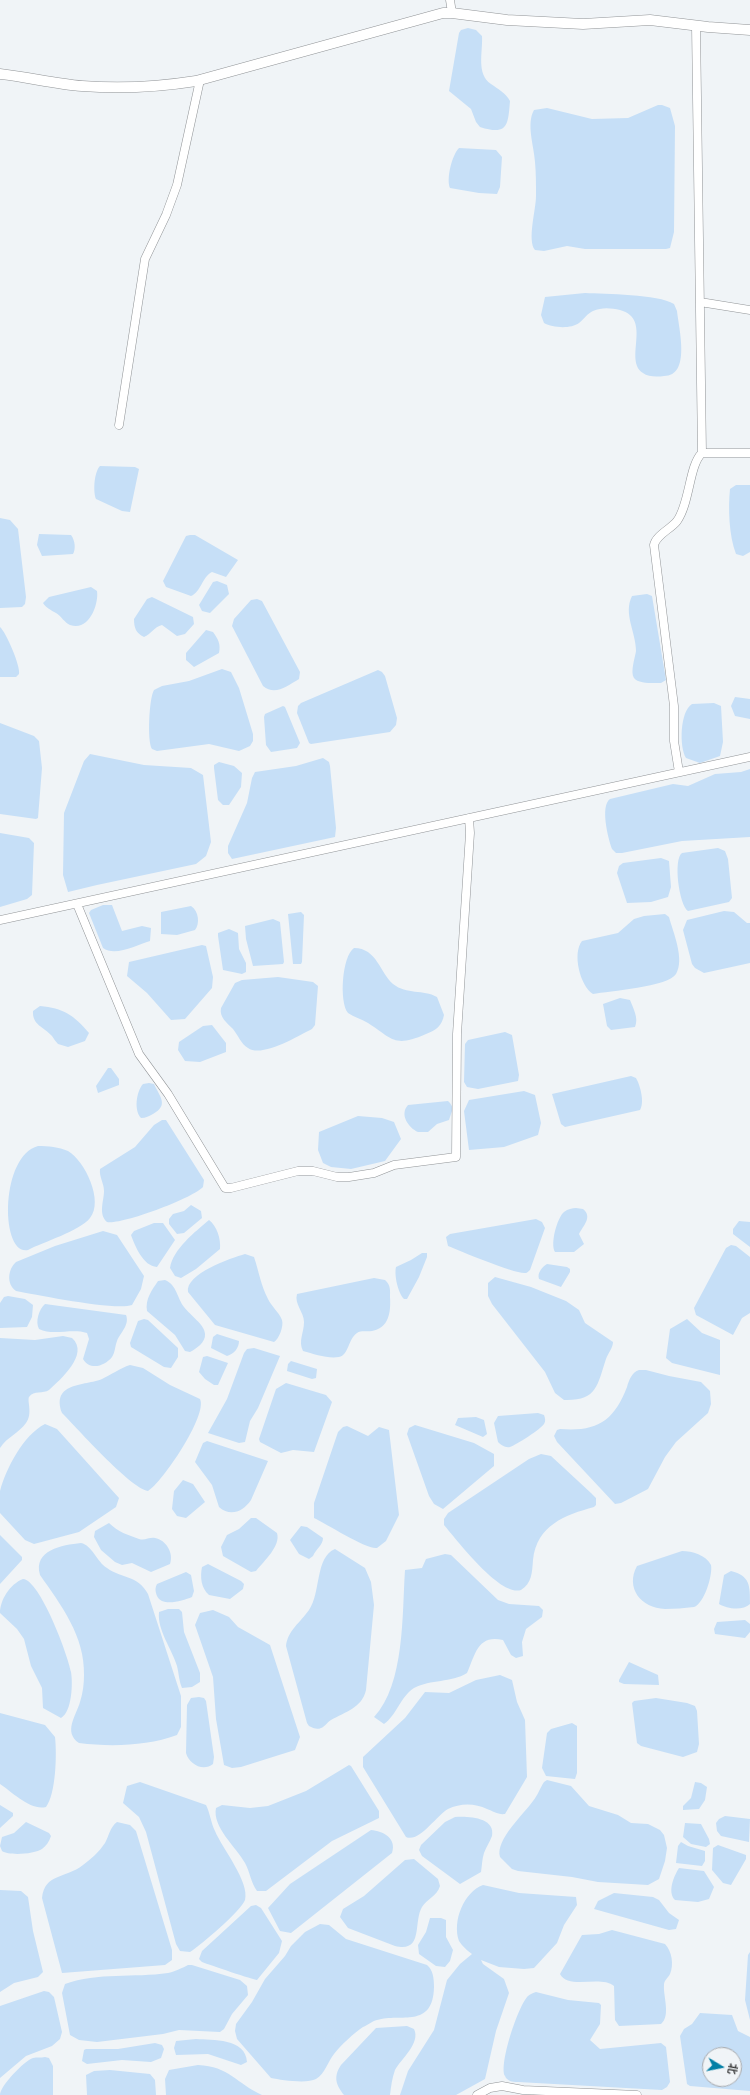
<!DOCTYPE html>
<meta charset="utf-8">
<style>
body{margin:0}
#map{position:relative;width:750px;height:2095px;overflow:hidden;background:#f0f4f7;font-family:Manrope,"Noto Sans SC",sans-serif}
canvas{display:block}
.north{position:absolute;left:702px;top:2047px;width:40px;height:40px;box-sizing:border-box;background:#f0f4f7;border:1px solid #a8aaad;border-radius:50%;rotate:100deg;font-size:11px;font-weight:700;line-height:16px;text-align:center;color:#3b3c3d}
.north::after{content:'';display:block;margin:auto;width:14px;height:18px;background:#037fa5;clip-path:polygon(50% 0,100% 100%,50% 72%,0 100%)}
</style>
<div id="map">
<canvas width="750" height="2095"></canvas>
<div class="north">北</div>
</div>
<script>
const c = document.querySelector('canvas').getContext('2d');
c.lineJoin = 'round';
function paint(path, color) {
  c.fillStyle = color;
  c.fill(path, 'evenodd');
}
function stroke(path, color, width, dash) {
  c.strokeStyle = color;
  c.lineWidth = width;
  c.lineCap = dash ? 'butt' : 'round';
  c.setLineDash(dash || []);
  c.stroke(path);
}
paint(new Path2D(`
 M468,28L476,30L482,36C483,52 476,74 491,84C498,89 506,93 510,101C508,125 508,136 480,127L476,122L471,109L449,91L459,33L461,30Z
 M658,105H662L670,108L675,126L674,232L670,248L666,249H585L567,246L544,251L535,250C527,240 536,210 536,196C536,184 536,173 535,162C534,146 526,124 534,110L547,108L592,119L628,118Z
 M459,148L496,150L502,157L500,187L497,194L479,193L450,188C446,179 452,155 459,148Z
 M585,293C605,294 658,294 674,304L677,311C679,329 691,376 664,376C657,377 648,377 643,373C623,360 653,319 620,310C611,308 602,307 593,311C588,313 584,319 579,323C571,329 553,328 544,323L541,315L545,297Z
 M100,466L135,467L139,469L130,512L122,511L96,499C93,492 94,472 100,466Z
 M736,485H750V552L743,556L736,554C729,536 728,508 730,489Z
 M0,518L10,520L18,529L26,597L25,604L22,607L0,608Z
 M39,534L71,535C75,540 76,549 73,554L42,556L37,545Z
 M190,535H195L238,560L226,577L212,572C202,577 201,592 191,596L166,587L163,581L186,536Z
 M217,581L227,585L229,594L210,613L202,611L199,605L213,582Z
 M91,587L97,591C99,604 89,632 70,625C65,623 61,616 56,613C51,610 46,608 43,603L49,597Z
 M647,594L652,596L666,680L661,683C654,683 638,684 634,678C630,672 635,658 636,651C636,632 623,614 632,596Z
 M152,597L193,617L194,624L185,634L177,636L162,625C154,627 151,634 144,637C136,633 134,628 134,619L147,599Z
 M257,599L262,601L300,672L299,679C287,686 275,696 263,686L232,626L234,619L251,600Z
 M0,627C6,632 21,667 19,674L16,677H0Z
 M206,630L213,632C218,639 221,644 219,653L194,667L186,660V653Z
 M222,669L231,672L239,688L253,734V741L250,746L239,751L209,744L157,751L152,749C147,742 149,698 154,690L162,686L189,681Z
 M378,670L382,672L385,676L397,718L396,725L390,732L311,744L309,743L297,713L298,706L301,703Z
 M735,697L750,699V719L735,716L731,706Z
 M714,703L721,706L723,742L720,756L700,763L686,758C679,747 680,711 692,704Z
 M283,706L285,707L300,743L297,748L271,752L266,745L264,717L265,714Z
 M0,723L34,736L39,741L42,768L38,818L36,819L0,814Z
 M90,754L144,765L191,768L203,775L211,842L206,856L196,864L97,885L68,892L63,875L64,813L84,761Z
 M323,758L329,762L330,766L336,828L335,837L232,859L228,853V846L247,803L252,778L255,772L296,766Z
 M219,762L234,766L242,773L241,787L229,805H223L218,800L214,768V765Z
 M750,769V837L682,841L622,853H616L612,849C608,838 600,806 610,799L673,784L688,786L715,774L741,772Z
 M0,833L29,838L34,843L32,895L27,899L0,907Z
 M718,848L725,851L728,859L732,898L729,902L688,911C679,905 673,859 682,853Z
 M661,858L669,861L671,887L668,897L651,902L627,903L617,873L619,866L623,863Z
 M103,905H112L122,931L142,926L151,928L150,941C137,945 115,957 103,948L89,913L91,910Z
 M191,906C199,911 200,924 195,930L177,935L161,934V912Z
 M724,911L734,912L747,923H750V963L704,973L695,968L692,964L683,930L687,920Z
 M301,912L304,915L302,962L301,964H293L288,914Z
 M665,914L669,917C673,932 685,959 676,974C668,987 609,991 593,994C580,986 572,953 582,941L618,933L634,919L644,916Z
 M273,919L280,922L284,962L283,964L253,966L246,939L245,926Z
 M229,929L238,933L239,949L246,963V972L242,974L223,970L218,936V933Z
 M202,945L206,946L213,977L212,988L185,1019L171,1020L147,993L127,976L129,962Z
 M354,948C377,948 380,973 393,984C407,995 423,989 437,997L444,1015C442,1026 436,1030 426,1034C394,1048 393,1039 368,1023C361,1019 354,1017 348,1013C339,1002 342,956 354,948Z
 M278,977L313,982L318,986L315,1025L312,1029C298,1036 262,1058 248,1048C241,1044 238,1035 233,1029C227,1023 219,1017 221,1008L235,983L242,980Z
 M620,998L630,1000C633,1008 639,1018 635,1027L611,1030L607,1026L603,1004Z
 M40,1006C63,1008 74,1015 89,1033L85,1041L68,1047L58,1044C56,1042 54,1039 52,1036C44,1027 32,1025 33,1011Z
 M212,1025L226,1043V1052L200,1062L185,1061L178,1050L179,1042L203,1026Z
 M505,1032L512,1035L519,1075L518,1081L478,1089L467,1087L464,1082L465,1044L468,1040Z
 M108,1068H111L119,1079V1085L98,1093L96,1086Z
 M631,1076L636,1078C640,1085 645,1102 640,1110L565,1127L561,1124L552,1094Z
 M149,1083L154,1084C160,1097 169,1105 153,1114C149,1116 146,1118 141,1118C134,1111 136,1092 143,1084Z
 M524,1091L535,1095L541,1123L538,1135L504,1147L469,1150L464,1111L469,1100Z
 M448,1101L450,1103L453,1108L449,1120L437,1124L428,1132H418C409,1128 399,1115 408,1105Z
 M358,1116L382,1118L394,1122L401,1139L385,1161L351,1169L331,1167L323,1163L318,1150L319,1132Z
 M162,1120H166L204,1180L203,1187C193,1198 122,1225 107,1222C98,1214 104,1201 104,1191C104,1183 99,1177 100,1169L135,1147L154,1125Z
 M38,1146C48,1146 59,1147 68,1151C85,1161 104,1201 90,1218C80,1231 43,1242 28,1250C0,1256 0,1156 38,1146Z
 M191,1205L201,1211L202,1218L184,1233L177,1234L169,1224V1219L173,1214L184,1211Z
 M576,1208L583,1209C593,1217 583,1226 579,1234L584,1244L574,1252H555C550,1244 557,1218 564,1212C568,1209 572,1208 576,1208Z
 M536,1219L542,1222L545,1228L530,1270C528,1271 528,1273 525,1273C515,1274 460,1251 448,1246L446,1237L450,1234Z
 M209,1220C217,1226 221,1239 220,1249L196,1269L181,1278L175,1276L170,1268C173,1249 195,1232 209,1220Z
 M739,1221L750,1222V1247L733,1234V1229Z
 M154,1223H163L175,1240L157,1267C143,1266 135,1246 131,1235L134,1231Z
 M103,1231L117,1235L144,1276L141,1289L132,1305C116,1311 38,1295 16,1291C6,1284 8,1269 16,1262L55,1246Z
 M731,1245L736,1246L750,1257V1313L742,1318L733,1335L696,1315L694,1308L726,1248Z
 M422,1253H427V1257L419,1277L407,1299H404C398,1293 394,1275 396,1267L411,1260Z
 M245,1254L254,1257C259,1272 261,1286 268,1299C271,1306 279,1312 282,1320C284,1326 279,1339 274,1342L215,1325L188,1292C185,1274 231,1258 245,1254Z
 M547,1264L567,1267L570,1269V1272L561,1287L539,1279C537,1273 542,1267 547,1264Z
 M495,1277L531,1287L566,1301L579,1310L585,1323L613,1342C613,1348 608,1353 606,1359C597,1386 597,1401 564,1400L555,1393L545,1372L492,1304L488,1296V1283Z
 M374,1278L385,1280C391,1285 390,1291 390,1297C391,1312 389,1328 372,1331C367,1332 361,1330 357,1333C348,1339 349,1355 339,1357C328,1359 314,1354 303,1351C298,1341 304,1333 304,1322C304,1312 294,1304 297,1294Z
 M165,1280C177,1285 177,1298 184,1307C190,1315 205,1325 205,1334C206,1342 196,1349 190,1352L185,1351L175,1335L147,1311C145,1299 152,1290 158,1281Z
 M8,1296L25,1299L33,1305L32,1317L27,1327L0,1328V1303L4,1297Z
 M45,1304L126,1315C130,1325 120,1333 117,1341C115,1346 115,1353 112,1357C105,1366 90,1371 83,1359L89,1339L87,1333C72,1328 53,1336 39,1329C35,1322 39,1309 45,1304Z
 M144,1319L148,1320L178,1348V1357L171,1368L164,1367L131,1347L130,1343L138,1321Z
 M687,1319L702,1333L720,1340V1375L672,1363L666,1358L670,1329Z
 M217,1334L239,1341C239,1348 234,1354 227,1356L211,1348L213,1337Z
 M63,1336L72,1338C90,1354 60,1380 49,1390C43,1394 34,1390 29,1397C27,1401 33,1414 26,1423C19,1433 7,1437 0,1448V1338L35,1340Z
 M254,1348L280,1356L258,1408L250,1421L245,1442L239,1443L208,1433L227,1399L244,1353L247,1349Z
 M207,1356L228,1363L218,1385H214L205,1379L199,1372L203,1357Z
 M291,1361L317,1369L316,1378L312,1379L287,1371L288,1364Z
 M130,1365L143,1368L170,1385L200,1399C208,1415 162,1483 148,1491C130,1488 77,1428 62,1413C51,1382 85,1386 102,1379C111,1375 120,1368 130,1365Z
 M639,1370H646L669,1376L701,1382L710,1391L711,1404L708,1413L676,1442L665,1457L648,1489L621,1503L615,1504L557,1442L554,1436L557,1430L560,1429C597,1432 614,1421 627,1387C629,1380 632,1372 639,1370Z
 M286,1383L326,1395L332,1402L314,1452L293,1450L281,1453L260,1442L259,1439L276,1389Z
 M538,1413L544,1415C545,1418 546,1421 544,1424C541,1429 516,1445 510,1447C505,1448 501,1445 498,1442L494,1423L498,1416Z
 M458,1418L476,1417L484,1420L487,1434L483,1437L455,1425Z
 M45,1424L57,1429L119,1498L116,1507L79,1532L34,1544L25,1540L0,1513C0,1506 0,1497 0,1491C6,1469 23,1435 45,1424Z
 M415,1425L474,1443L494,1454V1466L443,1509L434,1504L429,1496L407,1434L409,1428Z
 M347,1426L368,1436L379,1427L389,1430L399,1515L386,1541L377,1548C367,1550 327,1524 314,1518V1503L338,1432L343,1427Z
 M207,1441L268,1461L251,1500C243,1512 230,1517 219,1507L212,1485L195,1462L203,1443Z
 M541,1454L551,1456L591,1493L596,1498V1505L594,1507C565,1515 537,1525 533,1560C532,1573 532,1583 521,1590C500,1597 457,1540 444,1525V1519L448,1513L529,1459Z
 M183,1480L193,1484L205,1502L186,1518L177,1516L172,1509L174,1491Z
 M251,1518H256L277,1533C281,1546 264,1561 256,1571L251,1572L223,1556L221,1547L227,1535L239,1529Z
 M109,1523C118,1532 128,1535 139,1539C145,1541 149,1537 155,1538C166,1540 174,1553 170,1564L151,1572L132,1563L122,1565L115,1562L101,1550L94,1537L95,1531Z
 M301,1526L307,1527L323,1538C323,1545 316,1549 313,1556L309,1559L299,1554L290,1540Z
 M0,1535L22,1557V1560L0,1584Z
 M81,1543C92,1545 97,1562 107,1568C122,1579 138,1575 148,1594L181,1696V1727L177,1735C147,1746 111,1747 79,1743C63,1732 76,1716 80,1702C83,1693 84,1683 84,1675C85,1636 61,1605 40,1575C33,1550 62,1545 81,1543Z
 M335,1549L365,1568L371,1582L374,1605L366,1690C362,1708 345,1712 331,1720C327,1722 325,1727 321,1728C317,1730 313,1728 309,1726L307,1723L286,1646C288,1630 300,1623 309,1610C321,1593 315,1557 335,1549Z
 M682,1551C692,1551 706,1555 711,1565C713,1575 704,1604 694,1607C684,1608 675,1609 665,1609C641,1608 625,1588 637,1566Z
 M445,1554L451,1555L498,1600L509,1604L539,1606L543,1610L542,1617L526,1629L522,1642L523,1656L516,1658L511,1655L503,1640C477,1634 475,1656 467,1673C451,1683 431,1679 414,1688C400,1697 397,1715 384,1724L374,1717C405,1684 402,1614 405,1570L422,1568L426,1559Z
 M208,1564L241,1581L244,1584L243,1589L230,1599L209,1595C201,1588 200,1577 202,1567Z
 M731,1571C750,1576 750,1585 750,1604C743,1611 727,1609 719,1604L724,1575Z
 M186,1572L191,1575L194,1591L192,1597C182,1601 162,1607 157,1596C155,1591 155,1588 157,1584Z
 M23,1579C40,1580 68,1655 71,1672C73,1683 72,1712 61,1718L43,1708L42,1688L31,1666L24,1639L17,1629L0,1613C0,1600 10,1584 23,1579Z
 M168,1609H179L182,1612L184,1632L200,1673V1682L192,1687L182,1688C179,1681 179,1674 177,1666C172,1649 157,1630 159,1612Z
 M213,1610L229,1617L238,1627L270,1645L300,1737L295,1750L241,1767L232,1768L224,1765L216,1719L213,1677L195,1625L200,1613Z
 M745,1620L750,1624V1632L745,1638L715,1634L714,1629L717,1622Z
 M629,1662L658,1675L659,1685L624,1684L619,1682V1680Z
 M500,1675L512,1680L517,1702L525,1720L527,1777L505,1814C498,1815 493,1811 487,1809C475,1803 460,1803 448,1809C436,1816 419,1843 406,1837L363,1767V1757L405,1718L425,1692L449,1693L476,1680Z
 M199,1697L204,1698L206,1701L214,1757L213,1764C203,1772 189,1764 186,1753L187,1705L191,1698Z
 M656,1698L687,1703L695,1706L697,1711L699,1744L697,1752L683,1757L641,1746L637,1743L632,1703L634,1701Z
 M0,1713L45,1725L55,1737C57,1754 56,1794 46,1807C31,1811 12,1792 0,1784Z
 M572,1723L577,1726V1773L575,1779L546,1776L542,1768L547,1733L551,1729Z
 M349,1765L351,1766L379,1811V1818L332,1841L266,1891H257C251,1883 250,1872 245,1863C236,1847 212,1827 216,1808L222,1805L250,1808L268,1806L306,1791Z
 M547,1780L571,1786L589,1806L618,1815L631,1823L648,1824L660,1830L664,1835L667,1848L665,1861L659,1879L648,1885L598,1882L572,1877L518,1871L512,1869L500,1857C495,1840 524,1814 533,1801C538,1795 540,1788 544,1782Z
 M140,1782L206,1805C210,1813 211,1823 215,1831C222,1848 250,1882 245,1900C241,1911 201,1945 190,1952L180,1951L176,1944L146,1832L139,1817L123,1803L127,1786Z
 M695,1782L701,1783L707,1787L705,1800L699,1809L683,1810V1806L691,1798Z
 M0,1805L13,1813V1816L0,1828Z
 M725,1816L750,1819L749,1842L721,1836L717,1831L716,1823L719,1819Z
 M455,1817C467,1816 496,1817 492,1836C490,1842 486,1847 484,1853C482,1859 482,1866 481,1872L460,1884L422,1856L419,1850L421,1845L445,1822Z
 M26,1822L49,1833L51,1836C49,1842 46,1846 42,1849C35,1854 9,1856 2,1851L0,1846L2,1837L14,1833Z
 M117,1822L130,1825L136,1831L172,1950V1960L165,1965L62,1973L42,1898C45,1873 65,1879 83,1865C91,1859 99,1852 105,1843C109,1836 110,1827 117,1822Z
 M685,1823L701,1824L709,1839L710,1844L706,1847L691,1844L683,1837Z
 M371,1830C383,1831 397,1838 392,1853L291,1933L280,1931L268,1908L290,1884Z
 M681,1842L688,1846L705,1851V1861L702,1866L676,1863L678,1846Z
 M718,1845L746,1855V1859L731,1885L723,1883L712,1870L713,1848Z
 M414,1859L438,1879L440,1886C437,1896 427,1899 422,1907C413,1922 424,1953 395,1946L348,1928L340,1917L343,1909L364,1896L405,1860Z
 M679,1868L704,1871L714,1887L709,1899L698,1902L675,1900C667,1892 674,1876 679,1868Z
 M483,1885L519,1893L576,1897L577,1905L564,1925L557,1943L534,1968L524,1969L499,1967L481,1960L483,1964L504,1979L509,1993L496,2031L485,2079L456,2095H400L408,2071L434,2030L447,1980L460,1964L472,1954C468,1951 462,1946 459,1941C452,1921 464,1892 483,1885Z
 M0,1890L21,1891L28,1897L33,1931L43,1972L38,1977L14,1983L0,1992Z
 M614,1893L653,1897L659,1900L669,1913L679,1920L676,1929L669,1930L594,1909L598,1901Z
 M256,1905L261,1908L282,1941L279,1953L257,1980C254,1980 210,1965 202,1962L199,1959L202,1951L251,1906Z
 M430,1918H441L446,1920V1937L453,1950L450,1961L445,1967L436,1966L419,1954L418,1945L426,1932Z
 M320,1924L329,1925L346,1939L427,1965C433,1970 434,1978 434,1987C433,2029 401,2013 377,2020C372,2021 368,2025 363,2027C354,2033 341,2045 334,2054C328,2061 325,2074 316,2079C307,2084 281,2080 271,2078L237,2039L235,2031L236,2024L252,2002L265,1979L285,1956L291,1946L305,1932Z
 M612,1930L665,1944C672,1951 674,1965 670,1974C668,1978 664,1980 664,1985C663,1996 671,2016 661,2024L619,2026L615,2020L614,1986C601,1975 568,1990 560,1974L582,1935L599,1934Z
 M750,1952V2020L745,2000L748,1955Z
 M188,1965H192L240,1980L247,1986L248,1995L232,2014L224,2029L220,2032L179,2030L163,2034L97,2042L79,2040L70,2035L62,1993L65,1984C98,1972 134,1978 168,1973C174,1972 182,1968 188,1965Z
 M44,1991L49,1992L54,1997L62,2032L60,2039L52,2046L26,2056L0,2078V2006Z
 M536,1992L568,2000L599,2003L601,2005L600,2024L590,2040L600,2049L661,2043L666,2047L670,2082L667,2087L662,2090L518,2082C512,2082 507,2081 505,2076C499,2064 518,2006 528,1996C530,1994 533,1993 536,1992Z
 M700,2013L732,2015L738,2031L750,2037V2091L690,2086L687,2084L680,2036L684,2029L692,2024ZM710,2055H734V2079H710Z
 M407,2026L414,2029C421,2043 401,2059 395,2070C392,2078 391,2087 390,2095H344C336,2085 333,2077 341,2065L376,2028Z
 M196,2039C212,2040 246,2038 247,2062L241,2065L208,2054L176,2055L174,2048L176,2041Z
 M155,2043L162,2045L164,2049L161,2058L151,2062L122,2060L87,2064L82,2061L84,2050L86,2049H118Z
 M45,2057L49,2058L53,2066V2095H0C0,2086 24,2061 33,2058C37,2057 41,2058 45,2057Z
 M198,2065C229,2066 237,2084 262,2095H166L165,2079L169,2070Z
 M110,2070L150,2074L155,2080L156,2095H87L86,2075L94,2071Z`), '#c6dff7');
const minor = new Path2D(`
 M450,0L452,13
 M700,302L750,310
 M119,425L145,259L166,215L177,185L200,80
 M702,453H750
 M679,772L674,741V706L654,545C656,535 671,529 677,521C690,503 689,465 702,453L696,26
 M77,904L139,1054L168,1094L225,1188H231L298,1171H313L337,1177H349L374,1173L394,1165L456,1157L457,1034L470,833L469,818
 M0,920L750,757
 M477,2095L490,2088L502,2086L523,2090L637,2095`);
const tertiary = new Path2D(`
 M0,74C28,77 55,84 82,86C120,89 158,87 196,81L443,13H452L507,20L583,24L650,20L708,27L750,30`);
stroke(minor, '#919497', 9);
stroke(tertiary, '#919497', 11);
stroke(minor, '#fff', 8);
stroke(tertiary, '#fff', 10);
</script>
